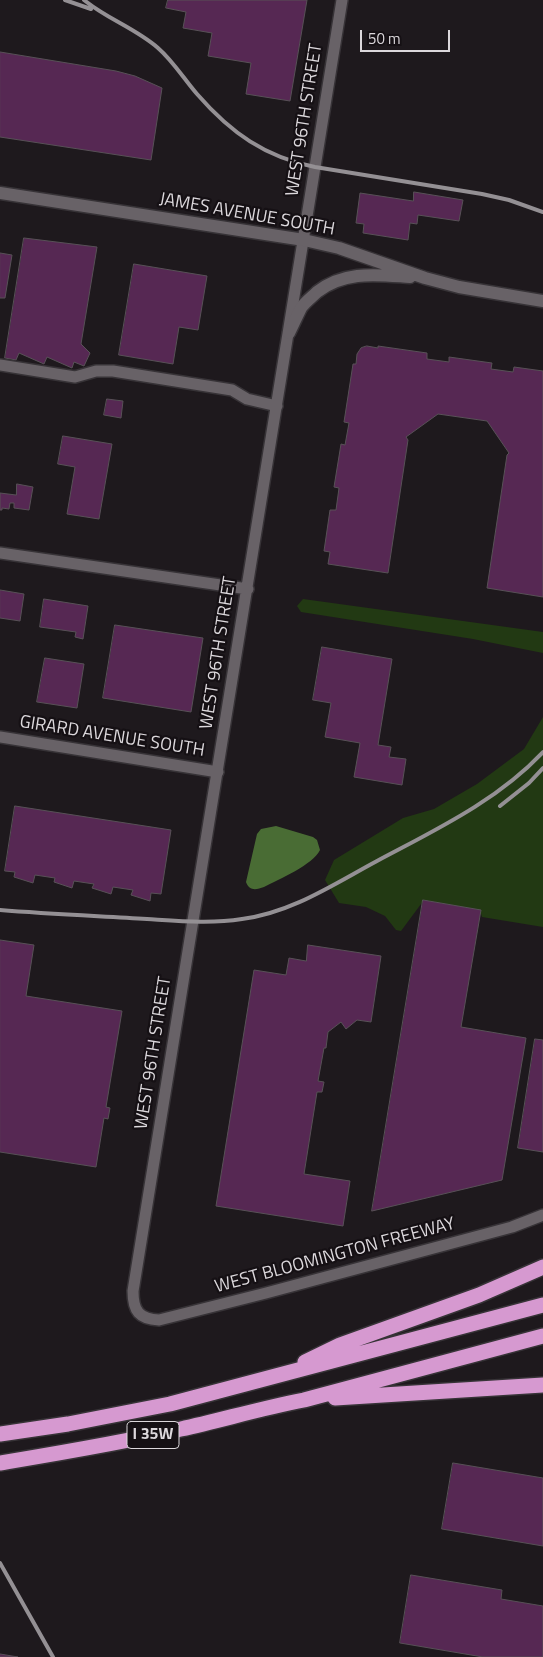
<!DOCTYPE html>
<style>
body{margin:0}
#map{position:relative;width:543px;height:1657px;overflow:hidden;background:#1e191d;font-family:"Titillium Web",sans-serif}
canvas{display:block}
.scale{position:absolute;left:360px;top:30px;width:90px;height:22px;box-sizing:border-box;border:2px solid #dcd8dc;border-top:0;padding-left:6px;font-size:15px;line-height:18px;white-space:nowrap;color:#dcd8dc;-webkit-text-stroke:4px #151014;paint-order:stroke}
</style>
<div id="map">
<canvas width="543" height="1657"></canvas>
<div class="scale">50 m</div>
</div>
<script>
const c = document.querySelector('canvas').getContext('2d');
c.lineJoin = 'round';
function paint(path, color) {
  c.fillStyle = color;
  c.fill(path, 'evenodd');
}
function stroke(path, color, width, dash) {
  c.strokeStyle = color;
  c.lineWidth = width;
  c.lineCap = dash ? 'butt' : 'round';
  c.setLineDash(dash || []);
  c.stroke(path);
}
function write(font, color, halo, rows, align = 'center') {
  c.font = font + ' "Titillium Web",sans-serif';
  c.lineWidth = 4.5;
  c.setLineDash([]);
  c.textBaseline = 'middle';
  c.strokeStyle = halo;
  c.fillStyle = color;
  for (const [text, x, y, turn = 0] of rows) {
    c.save();
    c.translate(x, y);
    c.rotate((+turn || 0) * Math.PI / 180);
    c.textAlign = isNaN(turn) ? turn : align;
    if (halo) c.strokeText(text, 0, 0);
    c.fillText(text, 0, 0);
    c.restore();
  }
}
paint(new Path2D(`
 M303,599L543,632V653L473,639L301,612L297,606Z
 M543,717V927L482,917L480,910L424,900L401,931L396,930L385,916L366,907L339,903L325,880L334,860L403,818L434,809L477,784L524,749Z`), '#223913');
paint(new Path2D(`
 M276,826L313,837L317,840L320,850C313,865 279,879 264,887C256,890 249,891 246,882L257,834L261,829Z`), '#496c34');
const building = new Path2D(`
 M168,0H307L290,101L246,94L251,63L208,56L212,33L183,28L186,12L166,8Z
 M0,52L116,71L135,76L162,88L151,160L0,137Z
 M414,192L463,200L459,221L418,215L417,224L410,223L408,240L363,233L364,224L356,223L360,193L413,201Z
 M24,238L97,247L81,344L90,353L84,366L74,362L72,368L47,357L44,364L19,353L16,360L5,358Z
 M0,253L12,255L5,298H0Z
 M134,264L207,276L198,330L179,327L173,364L119,355Z
 M367,346L378,348V346L427,353V359L449,362V357L492,363L491,369L513,372L514,367L543,371V597L487,588L507,455L509,453L487,421L438,414L406,437L408,440L388,573L328,564L330,552L324,551L330,510H336L339,488L334,487L341,444L345,445L349,423L344,422L353,364H356L357,354L361,348Z
 M107,399L123,401L121,418L104,415Z
 M63,436L112,444L99,519L67,514L75,467L58,464Z
 M17,484L33,487L29,510L14,508V503H10L9,509L2,508V510H0V493L16,495Z
 M0,590L24,594L20,621L0,618Z
 M44,599L88,606L83,639L75,637L76,632L40,627Z
 M115,625L203,638L191,712L103,698Z
 M322,647L392,659L378,745L391,747L389,757L406,759L402,785L354,777L360,743L325,737L331,703L313,700Z
 M45,658L84,664L77,708L37,702Z
 M15,806L171,830L161,894L151,893L150,901L131,895L133,890L113,887L111,894L92,888L94,884L74,881L72,888L54,882L55,878L35,875L33,883L14,877L15,872L5,871Z
 M423,900L481,910L461,1027L526,1038L502,1180L372,1211Z
 M0,940L34,945L26,996L122,1011L106,1107L110,1108L108,1119L104,1118L96,1167L0,1152Z
 M308,945L381,956L371,1022L357,1020L346,1029L341,1022L328,1032L326,1048H324L318,1081L324,1082L322,1092H317L304,1174L350,1181L343,1226L216,1206L254,970L286,975L289,958L306,961Z
 M535,1039L543,1040V1152L518,1148Z
 M453,1463L543,1478V1546L442,1529Z
 M411,1575L502,1590L501,1599L543,1606V1657H483L400,1643Z
 M0,1654L18,1657H0Z`);
paint(building, '#562853');
stroke(building, '#585157', 1);
const street = new Path2D(`
 M342,0L133,1291C133,1311 139,1319 159,1320L266,1293L512,1227L543,1215
 M0,365L75,377L96,371H113L232,390L247,399L277,406
 M0,553L248,589
 M0,737L218,772`);
const secondary = new Path2D(`
 M0,193L304,240L339,248L425,278L459,287L543,301
 M289,333C293,325 297,316 301,308C305,302 312,297 317,292C345,270 378,275 410,277`);
const highway = new Path2D(`
 M305,1362L340,1345L479,1295L543,1267
 M335,1398L543,1385
 M0,1434L68,1424L170,1404L543,1305
 M0,1463C60,1453 121,1443 181,1429C222,1420 262,1408 304,1400L543,1336`);
stroke(street, '#373337', 14);
stroke(secondary, '#373337', 15);
stroke(highway, '#373337', 18);
stroke(street, '#686267', 11);
stroke(secondary, '#686267', 12);
stroke(highway, '#d699d0', 15);
stroke(new Path2D(`
 M65,0L91,9
 M84,0C107,19 135,28 158,48C173,61 184,79 197,94C231,133 265,157 315,167L482,194L509,200L543,212
 M500,806L529,783L543,768
 M0,910C49,914 98,916 147,919C179,921 211,924 242,919C291,913 334,884 377,861C435,830 497,801 543,752
 M0,1563L53,1657`), '#949094', 4);
for (const [x, y, w] of [
 [153,1435,52]
]) {
  const box = new Path2D();
  box.roundRect(x - w / 2, y - 13.5, w, 27, 4);
  c.fillStyle = '#151014';
  c.fill(box);
  stroke(box, '#dcd8dc', 1);
}
write('bold 16px', '#dcd8dc', null, [
 ["I 35W",153,1435]
]);
write('18px', '#dcd8dc', '#151014', [
 ["WEST 96TH STREET",305,120,-81],
 ["JAMES AVENUE SOUTH",247,215,10],
 ["WEST 96TH STREET",219,653,-81],
 ["GIRARD AVENUE SOUTH",112,737,9],
 ["WEST 96TH STREET",154,1053,-81],
 ["WEST BLOOMINGTON FREEWAY",335,1256,-15]
]);
</script>
